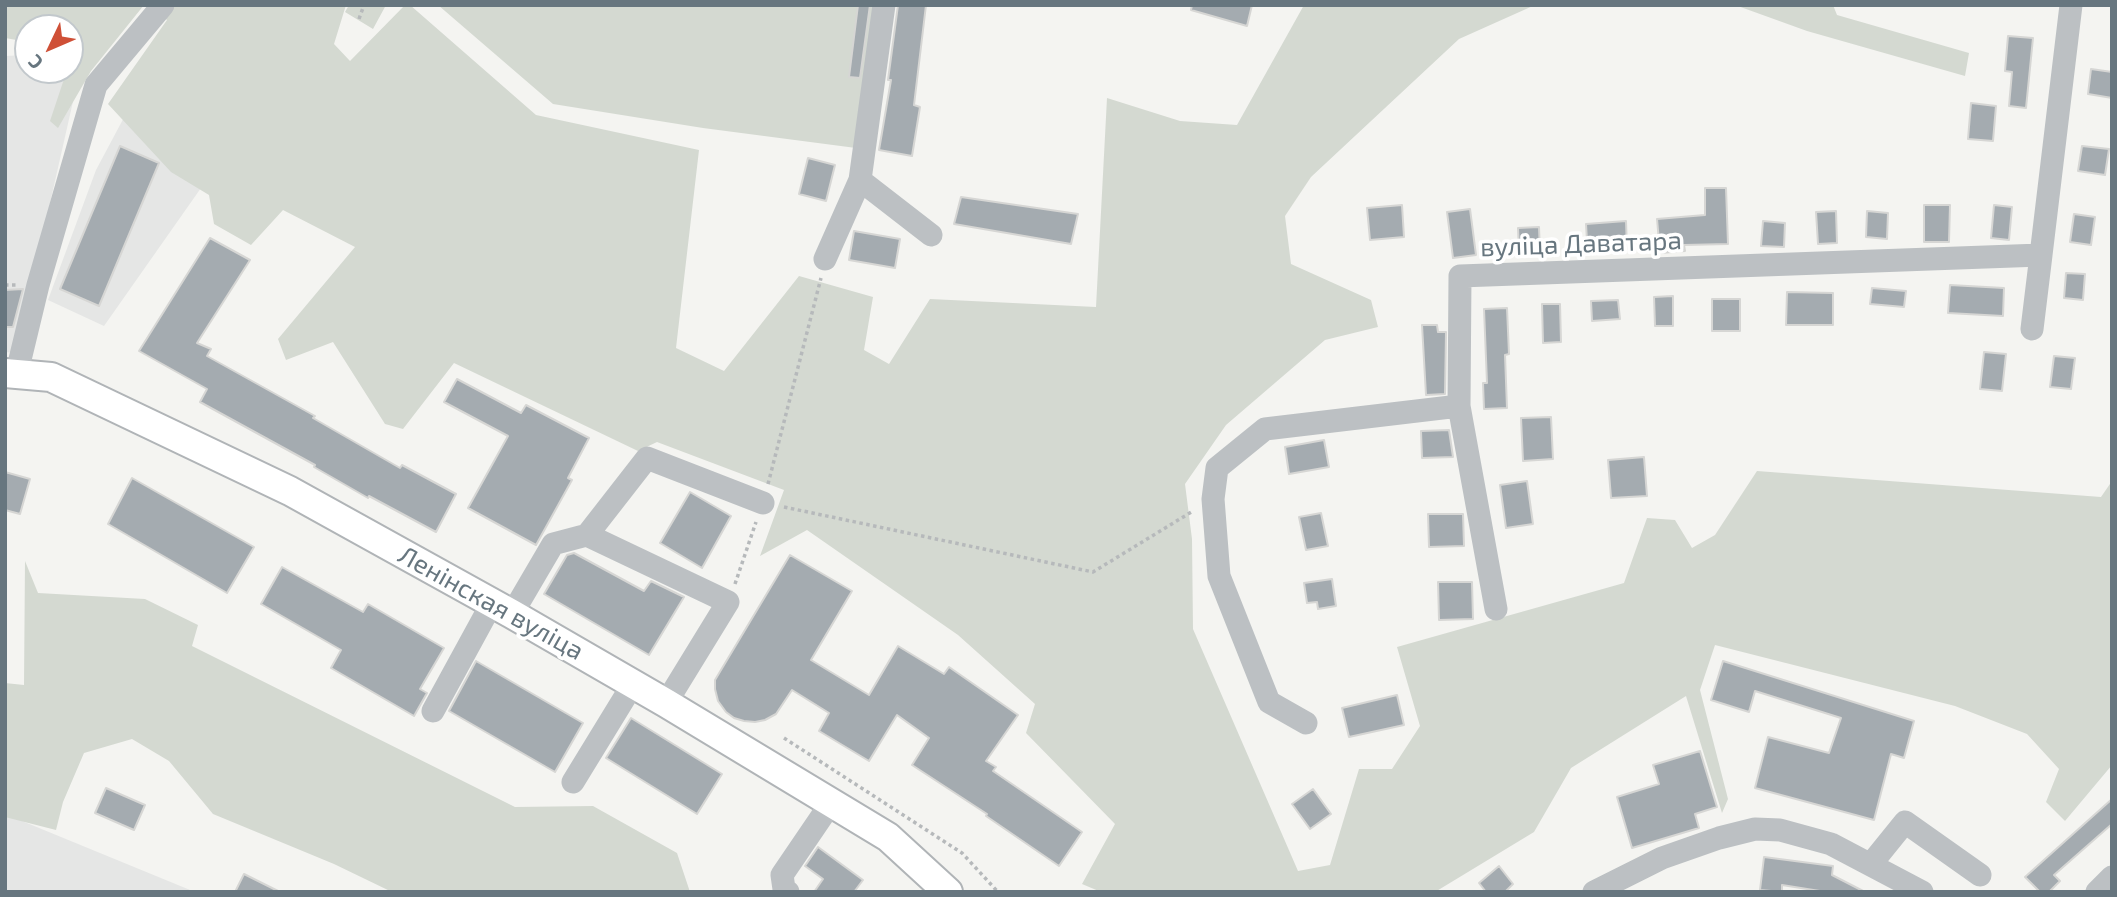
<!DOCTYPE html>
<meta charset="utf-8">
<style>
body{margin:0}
#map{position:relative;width:2117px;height:897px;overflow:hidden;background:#f4f4f1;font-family:"Exo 2",sans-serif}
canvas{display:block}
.frame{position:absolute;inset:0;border:7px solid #67767f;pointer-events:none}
.north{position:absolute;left:14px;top:14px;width:70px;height:70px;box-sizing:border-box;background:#fff;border:2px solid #c2c8cc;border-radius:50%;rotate:226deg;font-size:19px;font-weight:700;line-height:28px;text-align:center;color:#67767f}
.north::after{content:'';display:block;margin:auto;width:24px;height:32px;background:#cf5037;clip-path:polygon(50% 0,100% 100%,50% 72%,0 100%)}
</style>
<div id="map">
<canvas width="2117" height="897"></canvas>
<div class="frame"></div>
<div class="north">С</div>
</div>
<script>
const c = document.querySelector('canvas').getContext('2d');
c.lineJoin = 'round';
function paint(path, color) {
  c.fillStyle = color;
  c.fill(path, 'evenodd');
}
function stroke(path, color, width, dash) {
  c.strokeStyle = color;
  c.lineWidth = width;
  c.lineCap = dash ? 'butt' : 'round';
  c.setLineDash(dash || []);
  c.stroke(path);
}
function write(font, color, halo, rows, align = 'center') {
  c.font = font + ' "Exo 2",sans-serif';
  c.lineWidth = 7;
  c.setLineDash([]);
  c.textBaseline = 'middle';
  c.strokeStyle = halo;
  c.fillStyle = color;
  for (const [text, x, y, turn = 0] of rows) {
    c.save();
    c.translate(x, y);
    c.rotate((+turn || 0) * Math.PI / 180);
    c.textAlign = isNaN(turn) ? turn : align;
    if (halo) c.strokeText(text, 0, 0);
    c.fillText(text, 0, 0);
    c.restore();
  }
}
paint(new Path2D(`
 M70,53H84L16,353L5,352V56L28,55V70H70Z
 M145,78L208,178L104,326L48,300L96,170Z
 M5,814L195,892H5Z`), '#e5e6e5');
paint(new Path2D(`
 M5,5H144L91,71L58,128L50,121L67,70H70V59L73,50L70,49V28H28V42L5,38Z
 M150,5H346L334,44L350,61L405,5H410L536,115L699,150L676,348L724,371L799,276L873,297L864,350L889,364L930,299L1096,307L1107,98L1180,121L1237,125L1304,5H1535L1459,39L1311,177L1285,216L1291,264L1371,300L1378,327L1325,340L1226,425L1185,484L1192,539L1193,629L1298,871L1330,865L1359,769H1392L1420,726L1397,647L1624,583L1647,518L1675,520L1692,548L1715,535L1757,471L2101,497L2112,481V765L2065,821L2046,802L2059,769L2027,734L1955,706L1715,645L1700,690L1728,799L1722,813L1686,696L1571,768L1534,832L1435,892H1101L1082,884L1115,824L1026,733L1035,704L958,635L807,530L760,556L784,490L657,442L638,451L454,363L403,429L385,424L333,342L286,360L278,339L355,247L283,210L251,245L214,224L209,195L171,172L108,104L167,20Z
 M349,5H386L373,29L345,12Z
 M438,5H875L856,148L703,128L553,104Z
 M1735,5H1833L1837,15L1969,53L1965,76L1807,31Z
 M25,561L38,593L145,599L198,625L192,646L515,807L593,806L677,853L690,892H392L334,864L213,814L169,761L132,739L84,753L63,802L56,830L5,817V683L24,685Z`), '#d4d9d1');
const building = new Path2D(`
 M858,5H870L860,78L849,77Z
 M898,5H926L914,105L920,107L912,156L879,150L891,80H888Z
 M1192,5H1252L1247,26L1191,10Z
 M2008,36L2033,38L2026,108L2009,106L2012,72L2005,71Z
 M2091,69L2112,72V98L2088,94Z
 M1971,103L1996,106L1993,141L1968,139Z
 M120,146L159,163L99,306L60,289Z
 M2082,146L2109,149L2105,175L2078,171Z
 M808,158L835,165L826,201L799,194Z
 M1705,188H1726L1728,244L1684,245L1685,251L1660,253L1657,219L1705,215Z
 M961,197L1078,214L1071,244L954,224Z
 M1402,205L1404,237L1370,240L1367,208Z
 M1924,205H1950L1949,242H1924Z
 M1994,205L2012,207L2009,240L1991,238Z
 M1470,209L1476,255L1453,258L1447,212Z
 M1836,211L1837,243L1818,244L1816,212Z
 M1867,211L1888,213L1887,239L1866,237Z
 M2074,214L2095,217L2091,245L2070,242Z
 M1626,221L1627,249L1594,250V241H1587L1586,224Z
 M1763,221L1785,223L1784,247L1761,246Z
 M1539,227L1540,252H1519L1518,228Z
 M854,231L900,239L895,268L849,260Z
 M210,238L250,260L197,343L211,349L207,356L315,416L313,418L400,468L402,465L456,494L436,532L369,496L368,498L314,467L315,465L200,402L207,389L139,351Z
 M2066,273L2085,274L2083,300L2064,298Z
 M1950,285L2004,288L2003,316L1948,313Z
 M1872,288L1906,291L1904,307L1870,304Z
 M23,289L13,327H5V290Z
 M1787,292L1833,293V325H1786Z
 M1673,296V326H1655L1654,297Z
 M1712,299H1740V331H1712Z
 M1618,300L1620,319L1592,321L1591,301Z
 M1542,304H1560L1561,342L1543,343Z
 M1507,308L1509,354L1505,355L1507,408L1484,409L1483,383H1487L1484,309Z
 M1422,325H1437L1438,332H1446L1445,394L1426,395Z
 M1984,352L2006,354L2002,391L1980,389Z
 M2054,356L2075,358L2071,389L2050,387Z
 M457,379L521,413L526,405L589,438L568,478L572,480L536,545L468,508L508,436L444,402Z
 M1551,417L1553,459L1523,461L1521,418Z
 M1449,430L1453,457L1422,458L1421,431Z
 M1324,440L1329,467L1289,474L1285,447Z
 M1644,457L1647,496L1611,498L1608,460Z
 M5,472L30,479L20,514L5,510Z
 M132,478L254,547L227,593L108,524Z
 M1527,481L1533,524L1506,528L1500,485Z
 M690,492L731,516L702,568L660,543Z
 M1321,513L1328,546L1306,550L1299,517Z
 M1428,514H1463L1464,546L1429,547Z
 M574,553L644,591L651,581L684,597L649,655L544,594L567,555Z
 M790,555L852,591L811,660L869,695L898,646L944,674L949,667L1018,715L986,761L996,767L993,771L1082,832L1059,866L986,816L987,814L912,765L929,738L897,715L869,761L819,731L829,713L792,690L776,714L765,720L755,722L744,721L734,718L726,712L718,701L715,689V680Z
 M282,567L363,612L368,604L444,648L420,689L427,693L414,716L331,668L341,650L261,604Z
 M1332,579L1336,606L1318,609L1317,602L1307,603L1304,583Z
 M1438,582H1472L1473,619L1439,620Z
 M476,661L583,723L555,772L449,711Z
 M1723,661L1914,721L1904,758L1891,754L1874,820L1755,788L1768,737L1829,753L1841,718L1755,691L1749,712L1711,700Z
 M1397,695L1404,725L1349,737L1342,708Z
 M631,718L722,774L697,814L606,758Z
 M1700,751L1717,807L1695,814L1699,828L1632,848L1617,797L1659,784L1653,765Z
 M106,788L145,805L134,830L95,813Z
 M1313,789L1331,814L1310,829L1292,804Z
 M2112,799V824L2054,875L2060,881L2049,892H2040L2025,877Z
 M818,847L863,880L854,892H814L823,879L805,866Z
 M1764,857L1833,866L1832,875L1865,892H1826L1782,885V892L1760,890Z
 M1499,866L1513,884L1505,892H1486L1479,883Z
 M244,874L280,892H235Z`);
paint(building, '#a4abb0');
stroke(building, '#d6d6d4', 2);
const major = new Path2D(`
 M5,373L51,377L290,491L512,614L666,703L888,837L948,892`);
stroke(major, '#b0b4b7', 32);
stroke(new Path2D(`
 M359,19L364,5
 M5,285H18
 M768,484L821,278
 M784,507L1093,572L1193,511
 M735,584L756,522
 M784,738L962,853L998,892`), '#b6b9bb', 3.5, [3.5, 3.5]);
stroke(new Path2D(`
 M860,180L931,235
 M825,259L860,180L884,5
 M2032,329L2041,255
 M17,372L38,285L96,85L163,5
 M1459,406L1496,609
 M587,535L728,602L666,703
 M512,614L553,544L587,535L647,458L763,503
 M433,711L492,603
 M1306,723L1269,702L1219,576L1213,499L1217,468L1265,429L1459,406L1460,276L2041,255L2071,5
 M573,782L633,684
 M1871,864L1905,822L1980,875
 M788,892L784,889L782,875L831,803
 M1594,892L1662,858L1719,838L1755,829L1780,830L1831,844L1922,892
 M2097,892L2112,877`), '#bcc0c3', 23);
stroke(major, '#fff', 28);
write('26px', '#67767f', '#fff', [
 ["вуліца Даватара",1581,244,-2],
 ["Ленінская вуліца",491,603,29]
]);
</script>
